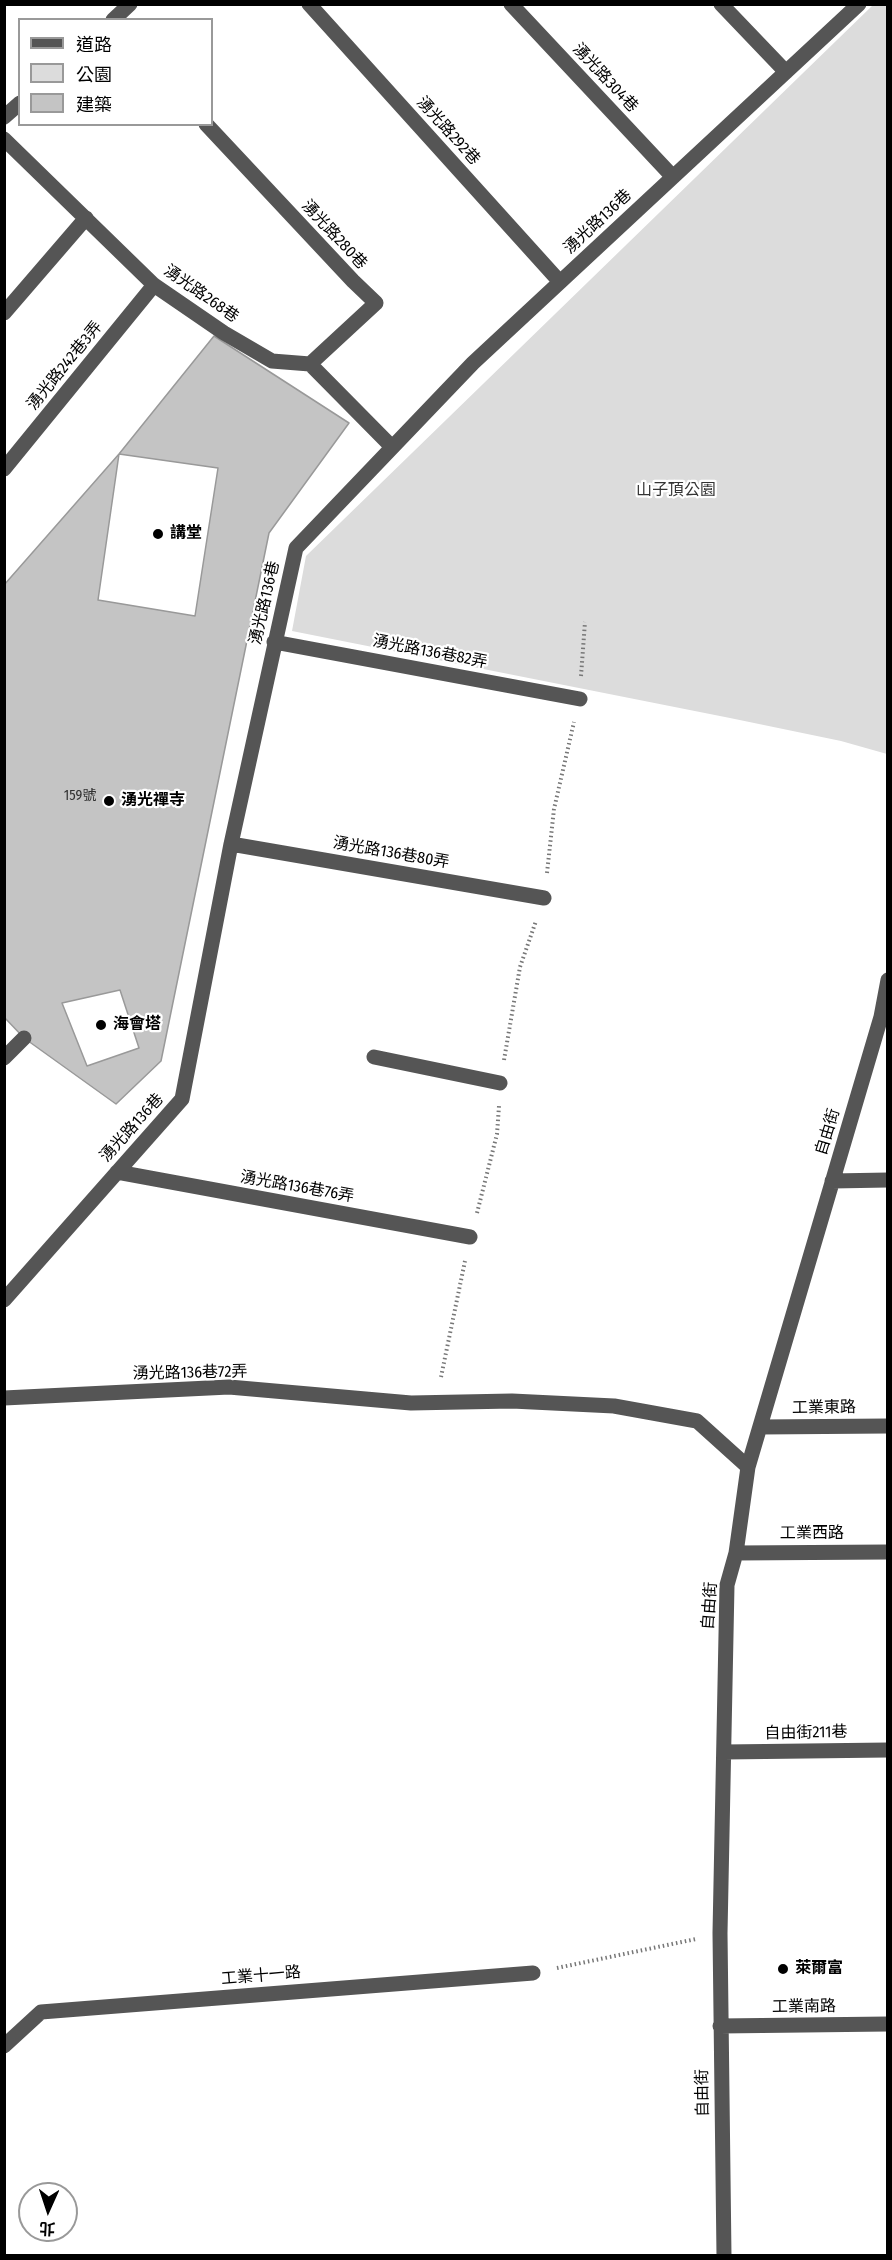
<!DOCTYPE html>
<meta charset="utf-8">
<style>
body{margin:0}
#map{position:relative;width:892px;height:2260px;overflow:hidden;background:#fff;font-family:"Fira Sans Condensed","Noto Sans TC",sans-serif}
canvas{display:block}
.frame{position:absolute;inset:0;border:6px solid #000;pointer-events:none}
.legend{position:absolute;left:18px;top:18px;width:195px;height:108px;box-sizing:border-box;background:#fff;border:2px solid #999;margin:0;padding:8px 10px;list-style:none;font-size:18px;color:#000}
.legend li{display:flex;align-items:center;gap:12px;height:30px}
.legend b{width:30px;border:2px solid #999}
.north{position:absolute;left:18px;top:2182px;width:60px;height:60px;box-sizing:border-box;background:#fff;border:2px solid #999;border-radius:50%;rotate:183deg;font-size:16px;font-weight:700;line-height:24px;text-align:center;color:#000}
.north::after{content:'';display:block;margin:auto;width:21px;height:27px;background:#000;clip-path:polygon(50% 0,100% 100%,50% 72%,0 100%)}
</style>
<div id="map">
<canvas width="892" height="2260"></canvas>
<div class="frame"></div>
<ul class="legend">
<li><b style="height:8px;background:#555"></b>道路</li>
<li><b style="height:16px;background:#dcdcdc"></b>公園</li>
<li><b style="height:16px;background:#c4c4c4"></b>建築</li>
</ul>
<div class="north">北</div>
</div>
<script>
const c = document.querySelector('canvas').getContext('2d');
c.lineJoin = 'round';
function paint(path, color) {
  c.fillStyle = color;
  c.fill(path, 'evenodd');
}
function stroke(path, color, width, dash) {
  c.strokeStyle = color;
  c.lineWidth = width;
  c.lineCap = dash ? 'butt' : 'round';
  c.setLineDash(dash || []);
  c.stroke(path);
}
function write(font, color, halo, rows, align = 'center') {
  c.font = font + ' "Fira Sans Condensed","Noto Sans TC",sans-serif';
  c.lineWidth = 4.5;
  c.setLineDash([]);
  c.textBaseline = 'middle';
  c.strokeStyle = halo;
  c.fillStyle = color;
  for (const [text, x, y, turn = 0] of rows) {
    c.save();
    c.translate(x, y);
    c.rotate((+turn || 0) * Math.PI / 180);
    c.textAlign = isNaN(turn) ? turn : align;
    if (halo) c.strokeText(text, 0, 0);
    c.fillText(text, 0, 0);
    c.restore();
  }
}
paint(new Path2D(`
 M873,5H888L887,754L841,741L730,718L292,631L306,556Z`), '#dcdcdc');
const building = new Path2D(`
 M214,336L349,423L269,533L161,1061L116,1104L24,1038L4,1017V585L119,454Z
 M119,454L218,468L195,616L98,600Z
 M120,990L139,1048L87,1066L62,1003Z`);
paint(building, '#c4c4c4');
stroke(building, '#999', 1.5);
stroke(new Path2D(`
 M581,676L585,622
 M547,873L554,809L574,722
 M504,1060L520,967L536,921
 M477,1213L497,1134L499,1106
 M441,1377L465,1261
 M557,1968L696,1939`), '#777', 4, [1.5, 3]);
stroke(new Path2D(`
 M309,4L560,282
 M511,4L673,177
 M721,4L786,72
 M113,20L130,4
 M4,117L20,103
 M206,124L353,281L376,303L310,364
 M4,139L154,285L224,333L272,361L310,364L392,447
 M4,313L86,218
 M4,469L154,285
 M274,642L580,699
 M231,844L544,898
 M374,1057L500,1083
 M4,1058L24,1038
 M117,1172L470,1237
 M832,1181L888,1180
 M4,1300L182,1099L231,844L296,548L473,363L859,4
 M4,1398L229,1387L411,1403L512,1401L614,1406L697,1421L748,1467
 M760,1427L888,1426
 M736,1553L888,1552
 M724,1752L888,1750
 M720,2026L888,2024
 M4,2046L41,2012L533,1973
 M724,2256L720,1933L727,1585L736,1553L748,1467L881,1017L888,980`), '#555', 15);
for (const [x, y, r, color] of [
 [158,534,6,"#000"],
 [109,801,6,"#000"],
 [101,1025,6,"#000"],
 [783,1969,6,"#000"]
]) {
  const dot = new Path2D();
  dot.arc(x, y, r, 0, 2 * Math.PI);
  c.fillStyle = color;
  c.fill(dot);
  stroke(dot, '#fff', 2);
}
write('14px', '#313131', null, [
 ["159號",80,796]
]);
write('16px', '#000', '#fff', [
 ["湧光路304巷",605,78,47],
 ["湧光路292巷",448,131,48],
 ["湧光路136巷",598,222,-43],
 ["湧光路280巷",334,235,47],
 ["湧光路268巷",201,294,35],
 ["湧光路242巷3弄",65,366,-51],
 ["湧光路136巷",265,603,-77],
 ["湧光路136巷82弄",430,652,11],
 ["湧光路136巷80弄",391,853,10],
 ["湧光路136巷",132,1128,-48],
 ["自由街",828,1132,-73],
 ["湧光路136巷76弄",297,1187,10],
 ["湧光路136巷72弄",190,1373,-1],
 ["工業東路",824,1408,-1],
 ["工業西路",812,1534],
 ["自由街",710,1606,-86],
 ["自由街211巷",806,1733,-1],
 ["工業十一路",261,1976,-5],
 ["工業南路",804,2007,-1],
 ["自由街",703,2093,-91]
]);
write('16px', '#333', '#fff', [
 ["山子頂公園",676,491]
]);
write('bold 16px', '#000', '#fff', [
 ["講堂",170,534],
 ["湧光禪寺",121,801],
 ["海會塔",113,1025],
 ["萊爾富",795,1969]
], 'left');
</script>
